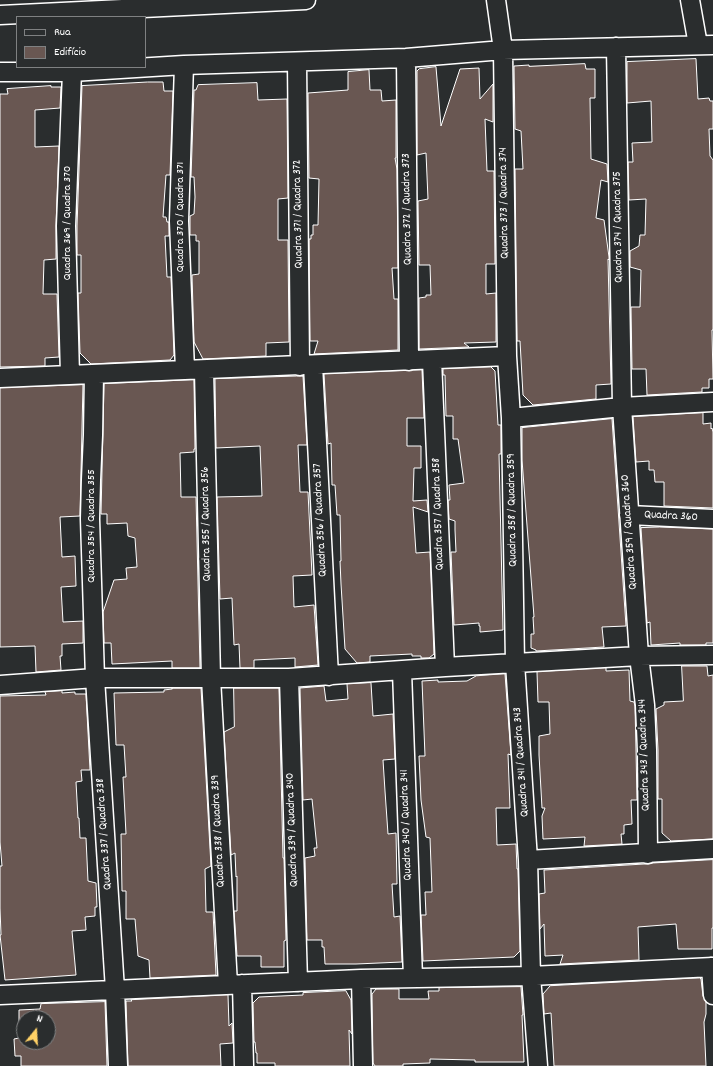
<!DOCTYPE html>
<meta charset="utf-8">
<style>
body{margin:0}
#map{position:relative;width:713px;height:1066px;overflow:hidden;background:#2a2d2e;font-family:Dekko,sans-serif}
canvas{display:block}
.legend{position:absolute;left:16px;top:16px;width:130px;height:52px;box-sizing:border-box;background:#2a2d2e;border:1px solid #7f8182;margin:0;padding:5px 7px;list-style:none;font-size:12px;color:#fff}
.legend li{display:flex;align-items:center;gap:8px;height:20px}
.legend b{width:20px;border:1px solid #7f8182}
.north{position:absolute;left:16px;top:1010px;width:40px;height:40px;box-sizing:border-box;background:#2a2d2e;border:1px solid #7f8182;border-radius:50%;rotate:18deg;font-size:11px;font-weight:700;line-height:16px;text-align:center;color:#fff}
.north::after{content:'';display:block;margin:auto;width:14px;height:18px;background:#ffd166;clip-path:polygon(50% 0,100% 100%,50% 72%,0 100%)}
</style>
<div id="map">
<canvas width="713" height="1066"></canvas>
<ul class="legend">
<li><b style="height:5px;background:#2a2d2e"></b>Rua</li>
<li><b style="height:11px;background:#695752"></b>Edifício</li>
</ul>
<div class="north">N</div>
</div>
<script>
const c = document.querySelector('canvas').getContext('2d');
c.lineJoin = 'round';
function paint(path, color) {
  c.fillStyle = color;
  c.fill(path, 'evenodd');
}
function stroke(path, color, width, dash) {
  c.strokeStyle = color;
  c.lineWidth = width;
  c.lineCap = dash ? 'butt' : 'round';
  c.setLineDash(dash || []);
  c.stroke(path);
}
function write(font, color, halo, rows, align = 'center') {
  c.font = font + ' Dekko,sans-serif';
  c.lineWidth = 3.5;
  c.setLineDash([]);
  c.textBaseline = 'middle';
  c.strokeStyle = halo;
  c.fillStyle = color;
  for (const [text, x, y, turn = 0] of rows) {
    c.save();
    c.translate(x, y);
    c.rotate((+turn || 0) * Math.PI / 180);
    c.textAlign = isNaN(turn) ? turn : align;
    if (halo) c.strokeText(text, 0, 0);
    c.fillText(text, 0, 0);
    c.restore();
  }
}
const building = new Path2D(`
 M696,59L698,99L709,98L710,101H713V129H709L710,156L713,160V330H712L713,379H709V388H702V392L647,395L646,369H632L631,307H640L641,270L630,267V251L639,246L640,235H645L646,199L629,200L628,162H633L632,143L652,142L651,101L627,103V62Z
 M585,64L586,69H595V98H590L591,159L607,164L608,182L601,180L596,218L604,220L609,257V260L608,259L611,384L596,385V399L533,405L523,395L520,341H517L515,169H523L521,131L515,129L514,66L529,65V66Z
 M436,67L441,126L460,69L479,68L480,99L493,84V122L485,119L487,171H494L495,264H486V294L496,293V342L464,343L469,347L419,349V298L426,297V295H431L430,265H419L418,201L428,199L426,153L417,155V71L419,69Z
 M369,70L370,90H381L382,101L396,100V158H395L397,169L398,268H392L394,299H398V350L314,354L318,341H310L309,239H311V235H313V225H318L319,179L309,178L308,93L348,90V72Z
 M148,82H163L164,91H173L170,175H166L163,217H166L167,222H169V236H165L167,277H171L174,355L170,360L91,364L80,353L78,293H81V255H77V226L82,86Z
 M257,83L258,100L287,99L288,198L278,199V240H288L289,342L266,343V356L203,359L194,342L192,275L199,274V241H196V235H190V216L194,214L195,197L194,177H191L194,90H196L198,85Z
 M51,86V87H61L60,108L35,110V147L59,146L56,226V259L44,260L43,294H57L59,357L45,358V366L0,367V94H8L7,89Z
 M491,367L495,371L498,425H501V454H499L503,630L480,632V626H479V623L454,625L451,552H456L455,530V521L449,519L448,500H450L449,485L464,483L458,439H453V416H446L445,375H443V369Z
 M422,370L424,418H407V446H421V468H414L413,501L427,500L428,512L413,507L416,553L430,552L434,654L429,658H421V656H412V654L370,656V662L357,663L345,649L341,584L340,561H341L340,515H337L335,485H332L331,443L328,444L324,374Z
 M297,376H303L307,445H298L300,492H308L312,575L293,576L294,607L314,605L318,665L295,667V658L254,660V668H240L239,644L234,645L232,598L220,599L217,497L262,496L260,446L216,448L215,379Z
 M194,380L195,449H194V452L180,453L181,497H196L200,668H172V661L112,664L111,643H104L103,612L114,580L127,579L126,568L137,567L135,538L128,536L127,523L107,524V514H101L104,384Z
 M83,385L80,516L60,517L62,557L75,556L76,586L61,587L63,622L83,621V643L62,644V656H60L61,670L36,672L35,646L0,647V388Z
 M703,413V424L711,423V429L712,428L713,432V508L664,506V482H655L654,470H649V461L636,462L633,417Z
 M612,419L626,626L602,627L604,647L536,651V650L531,648V634H534L533,617H534L522,460V428Z
 M660,527L713,529V643H706V645H680V643L651,645L650,622L647,623L641,528Z
 M682,666H707L708,676L713,675V839L671,841L662,833V799H658V750L656,709L664,705V702L683,701Z
 M606,668V671L629,670L630,701L634,702L635,706L636,750L637,800H631L632,824L624,825V834H621L622,844L584,846L585,837L543,839L542,816L545,808H542L539,755V736L550,734L549,702H538L537,672Z
 M505,674L511,755L508,754L510,808H496L497,845L516,844L517,869H518L520,951L514,957L423,961L421,915H426L425,892H432L430,838L426,837L421,800L419,756H425L422,681L438,680V682L467,681L476,676Z
 M371,683L373,716L393,714L395,759L383,760L385,791L388,834L396,833L397,884H392L394,917L400,916L402,962L356,964H325L324,947H322V940H307L305,858L315,856L314,848H317L312,799L303,800L300,688L324,686L326,701L348,699L347,684Z
 M172,688H201L211,866L205,869L206,912H213L216,975L150,978L149,960L138,956L135,919H126V891H122L121,834H126L123,777H126L124,745H116L114,693L164,692V690L172,689Z
 M234,688H279L283,858H284L286,940L284,941V967H261V956H237L234,911H237V876L236,877L235,853L231,855L224,732L234,727Z
 M62,691V693L75,692V694H86L90,770H81L82,781L76,782L78,818H79L80,838H86L88,881L96,883L97,907H95V916L85,917L86,930L72,931L76,975L5,980L0,935H1L0,908V866H2L0,842V696L46,695L45,692Z
 M713,860V928H712V949H678L676,924L638,927L639,960L560,964L563,955L545,956L544,924L540,929L539,894L545,893L544,870L644,864H648L653,863Z
 M700,978L701,979L703,996L706,1002V1014L704,1022L706,1066H554L551,1013L544,1014L543,994L550,986Z
 M521,987L523,1015H522L524,1062H475V1060L430,1059V1063L403,1064V1066H375L373,1063L372,994L376,989H399V999H429L428,991H439V988Z
 M346,991L351,1000L352,1034L349,1030L350,1066H275V1063H257V1053H256L255,1042H254L253,1003L259,997L303,995V993Z
 M228,995L229,1026L232,1023L233,1043L220,1044L221,1066H128L126,1001H132L131,1000Z
 M105,1002L107,1066H21V1056H15L14,1039L19,1038V1010L40,1009L41,1004ZM24,1018H48V1042H24Z`);
paint(building, '#695752');
stroke(building, '#fff', 1);
const minor = new Path2D(`
 M496,0L503,50L507,356L511,418L515,663L528,860L531,976L538,1066
 M690,0L698,45
 M0,15L306,0
 M616,47L622,407L639,656L645,705L647,750L648,854
 M406,58L409,361
 M297,62L300,366
 M184,65L179,221L185,370
 M0,72H72L184,65L406,58L503,50L713,45
 M432,360L445,667
 M313,365L329,676
 M204,370L211,678L228,985
 M94,374L93,435L91,480L90,519L95,678L115,990L118,1066
 M70,375L66,226L72,72
 M0,378L507,356
 M511,418L622,407L713,402
 M629,515L713,519
 M402,671L413,978
 M289,678L298,982
 M0,685L95,678H289L445,667L639,656L713,655
 M528,860L713,849
 M711,967L713,995
 M361,979L363,1066
 M242,984L244,1066
 M0,995L361,979L531,976L713,967`);
stroke(minor, '#fff', 21);
stroke(minor, '#2a2d2e', 18);
write('12px', '#fff', '#2a2d2e', [
 ["Quadra 373 / Quadra 374",505,203,-91],
 ["Quadra 372 / Quadra 373",408,209,-91],
 ["Quadra 371 / Quadra 372",299,214,-91],
 ["Quadra 370 / Quadra 371",181,217,-90],
 ["Quadra 369 / Quadra 370",68,223,-90],
 ["Quadra 374 / Quadra 375",619,227,-91],
 ["Quadra 358 / Quadra 359",513,510,-91],
 ["Quadra 357 / Quadra 358",439,514,-92],
 ["Quadra 360",671,517,3],
 ["Quadra 356 / Quadra 357",321,520,-93],
 ["Quadra 355 / Quadra 356",207,524,-91],
 ["Quadra 354 / Quadra 355",92,526,-90],
 ["Quadra 359 / Quadra 360",630,532,-94],
 ["Quadra 343 / Quadra 344",645,755,-92],
 ["Quadra 341 / Quadra 343",522,762,-94],
 ["Quadra 340 / Quadra 341",407,825,-92],
 ["Quadra 339 / Quadra 340",293,830,-92],
 ["Quadra 338 / Quadra 339",219,831,-93],
 ["Quadra 337 / Quadra 338",105,834,-94]
]);
</script>
